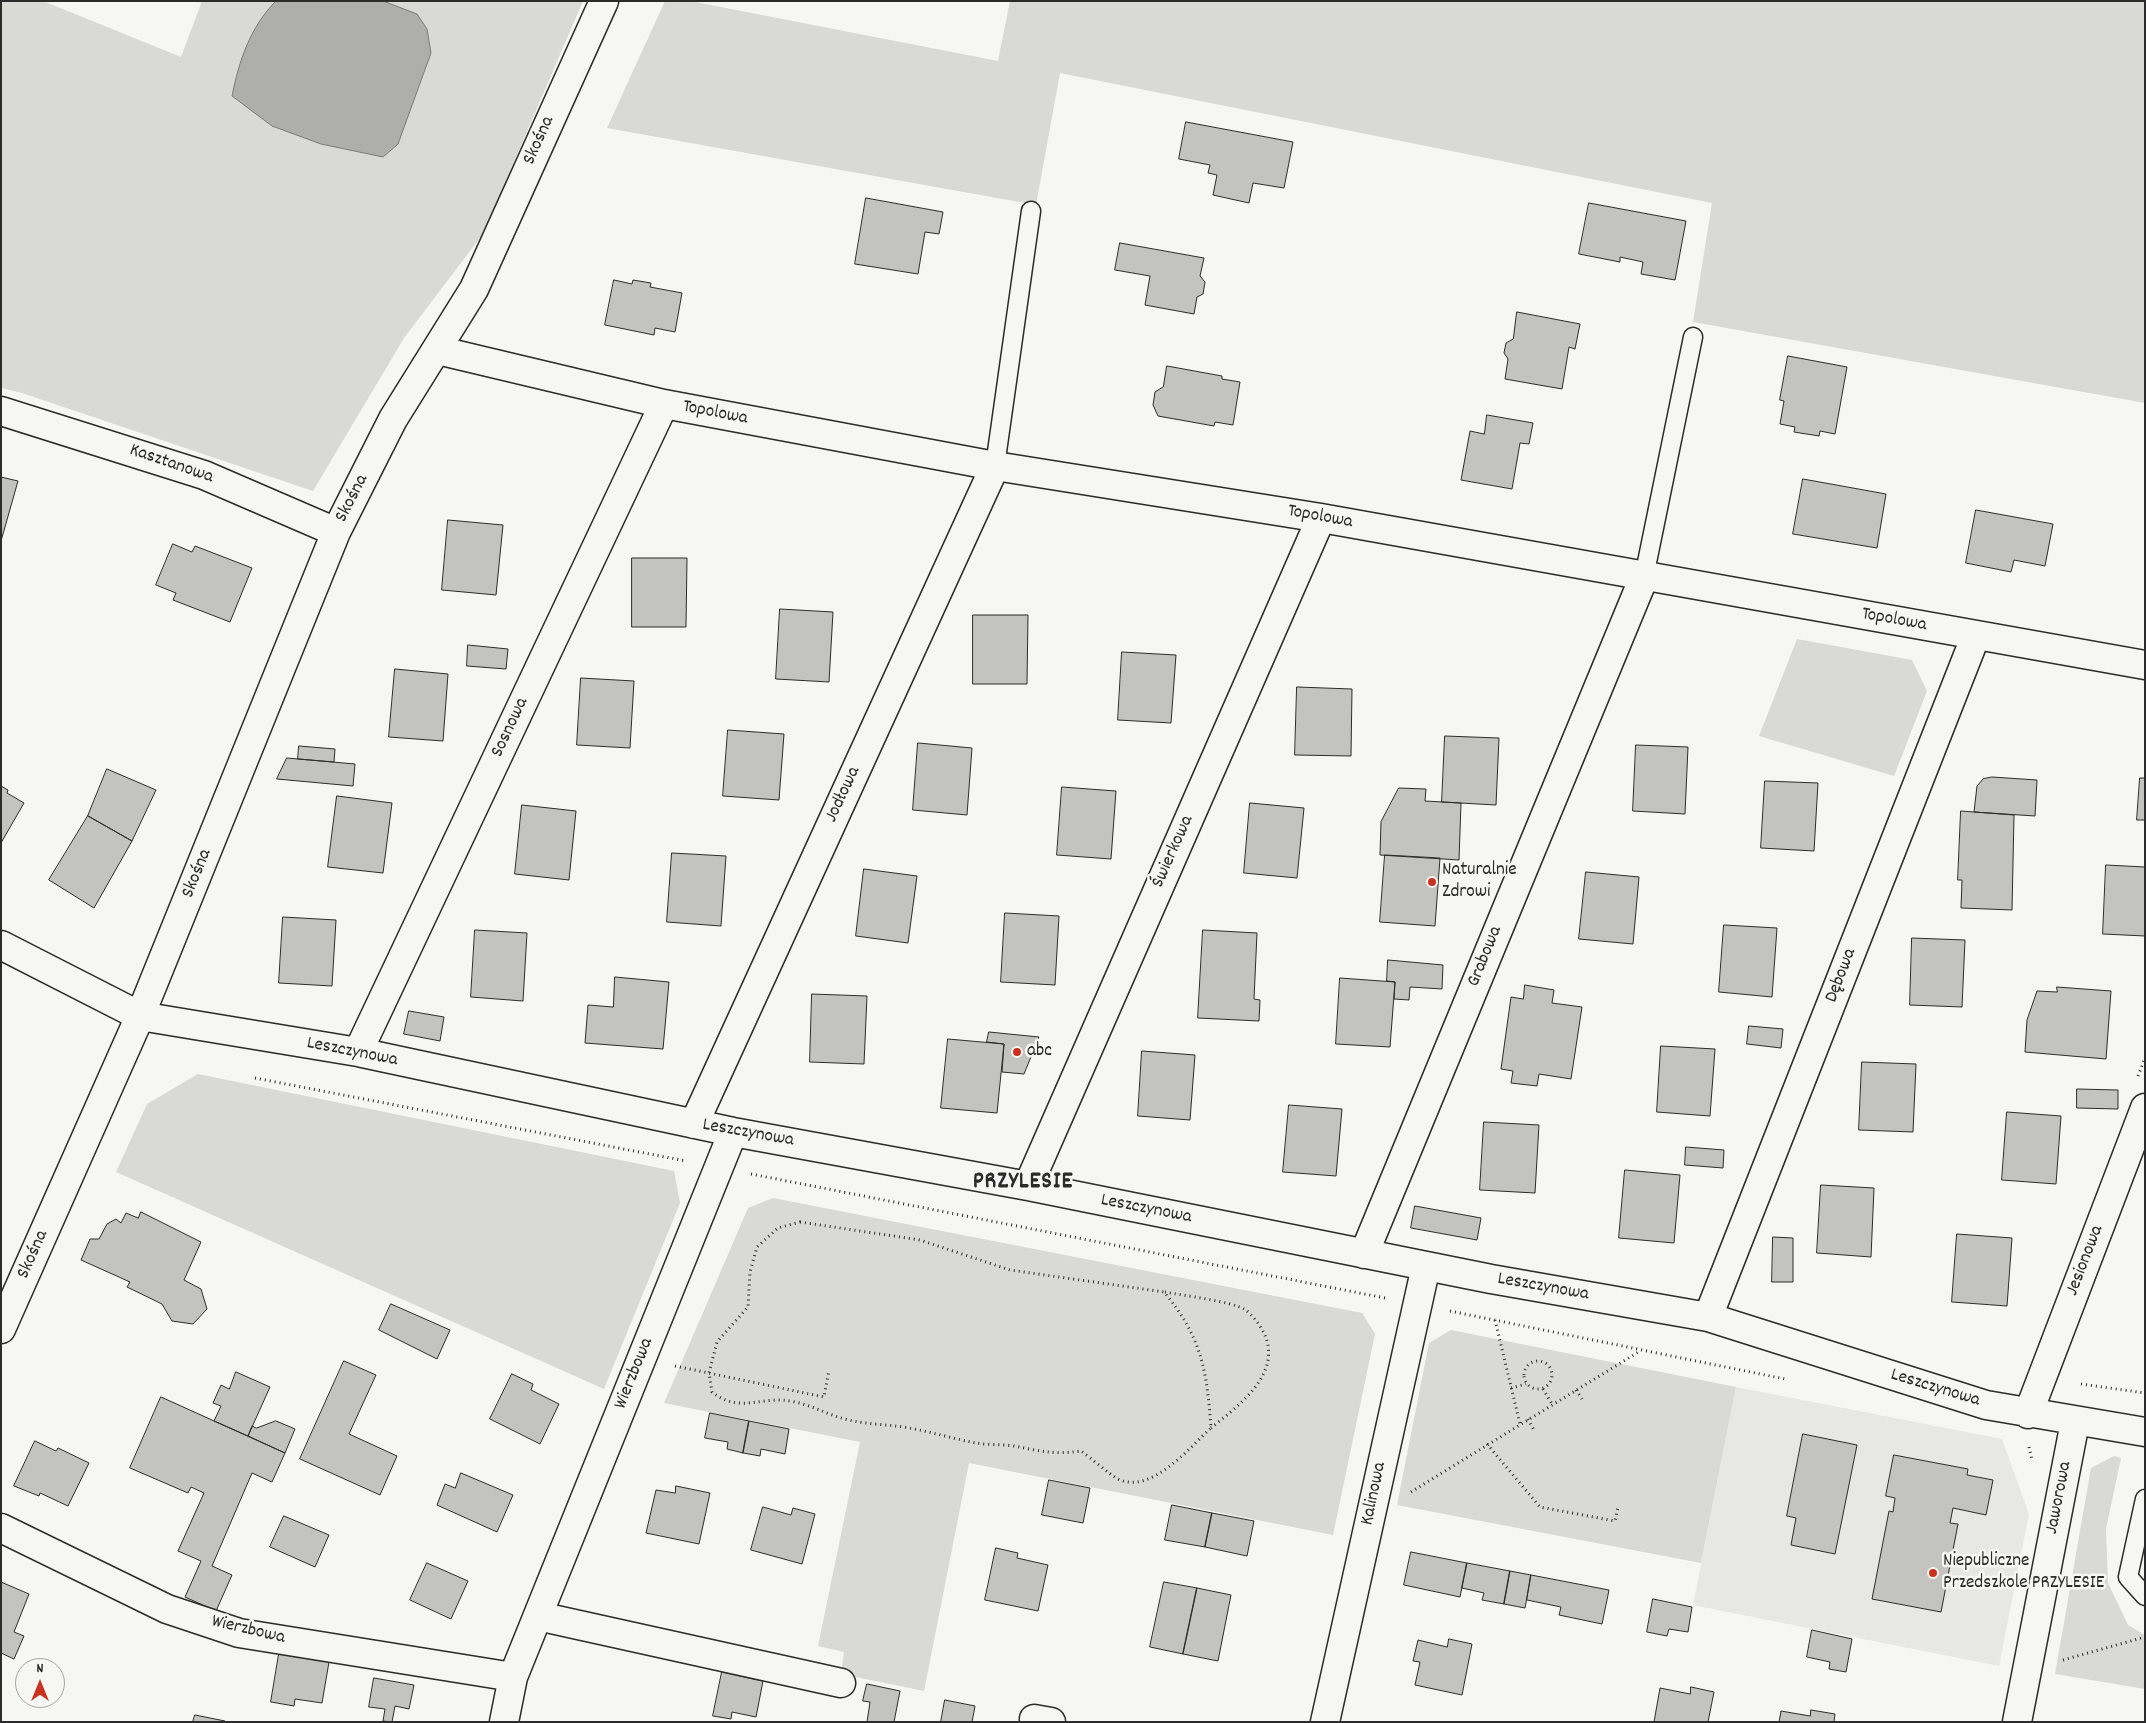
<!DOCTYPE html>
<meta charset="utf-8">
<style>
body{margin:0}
#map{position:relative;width:2146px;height:1723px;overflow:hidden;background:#f6f6f2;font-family:Dekko,sans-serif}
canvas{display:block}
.frame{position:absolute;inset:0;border:2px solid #2b2b2b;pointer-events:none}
.north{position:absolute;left:15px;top:1658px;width:50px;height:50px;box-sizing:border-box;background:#f6f6f2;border:1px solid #a5a5a2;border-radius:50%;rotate:0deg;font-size:14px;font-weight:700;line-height:20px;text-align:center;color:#2b2b2b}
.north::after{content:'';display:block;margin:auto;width:18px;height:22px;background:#c8321e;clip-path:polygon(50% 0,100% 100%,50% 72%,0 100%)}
</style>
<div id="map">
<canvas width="2146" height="1723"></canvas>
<div class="frame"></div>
<div class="north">N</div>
</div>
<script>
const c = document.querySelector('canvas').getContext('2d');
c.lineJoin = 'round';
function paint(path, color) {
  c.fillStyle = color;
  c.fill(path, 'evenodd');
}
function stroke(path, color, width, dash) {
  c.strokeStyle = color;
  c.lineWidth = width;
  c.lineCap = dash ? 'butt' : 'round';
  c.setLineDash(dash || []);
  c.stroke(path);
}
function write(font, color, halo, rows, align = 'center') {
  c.font = font + ' Dekko,sans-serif';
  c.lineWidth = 5;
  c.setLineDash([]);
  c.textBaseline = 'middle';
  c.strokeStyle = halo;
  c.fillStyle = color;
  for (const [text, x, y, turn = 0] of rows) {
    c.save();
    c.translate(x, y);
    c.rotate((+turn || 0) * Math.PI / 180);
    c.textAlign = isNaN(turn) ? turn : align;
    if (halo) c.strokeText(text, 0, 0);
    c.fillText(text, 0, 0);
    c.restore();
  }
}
paint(new Path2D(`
 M1736,1387L2002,1439L2029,1514L1999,1666L1693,1605Z`), '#e7e7e3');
paint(new Path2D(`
 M1,1H43L181,57L202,1H583L483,234L404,338L313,491L22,393L1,388Z
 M665,1H690L998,61L1010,1H2145V403L1693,322L1712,203L1060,73L1036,205L607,128Z
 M1797,639L1912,660L1927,691L1894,776L1759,736Z
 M198,1074L674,1171L680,1203L604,1389L116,1172L147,1104Z
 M773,1198L1362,1313L1375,1334L1333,1535L969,1463L924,1691L841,1674L844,1652L818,1646L860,1442L664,1403L748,1208Z
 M1451,1330L1736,1387L1701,1563L1397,1505L1429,1343Z
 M2114,1456L2121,1458L2106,1529L2108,1583L2128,1625L2145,1635V1689L2055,1674L2091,1468Z`), '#d9d9d5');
const water = new Path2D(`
 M276,1H383L417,14L427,29L431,53L398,144L383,157L321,144L272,126L232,96C239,61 250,27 276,1Z`);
paint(water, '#aeaeab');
stroke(water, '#7a7a78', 1);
const building = new Path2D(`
 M1186,122L1293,142L1284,188L1253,183L1249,203L1213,195L1217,175L1208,173L1210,165L1179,159Z
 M866,198L943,212L939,234L925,232L918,274L855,264Z
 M1589,203L1686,221L1675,280L1641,274L1643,262L1620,257V262L1579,254Z
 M1120,243L1204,258L1200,276L1205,282L1203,294L1197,297L1194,314L1145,305L1150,276L1115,270Z
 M614,280L632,284L633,280L651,283L650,287L682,293L675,332L655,328L654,335L605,325Z
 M1517,312L1580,324L1575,349L1569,347L1562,389L1505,379L1508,359L1504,353L1506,343L1513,339Z
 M1788,356L1847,367L1835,434L1820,431L1819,436L1794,432L1795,427L1780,424L1784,401L1780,400Z
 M1167,366L1222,376V379L1240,382L1233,425L1215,422L1214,426L1158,416L1153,405L1155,392L1163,387Z
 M1487,415L1533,423L1529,444L1520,443L1512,489L1461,480L1470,431L1484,434Z
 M1,477L18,481L1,541Z
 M1803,479L1886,494L1877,548L1793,534Z
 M1976,510L2053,524L2045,566L2014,560L2011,572L1966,563Z
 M448,520L503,525L496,595L442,590Z
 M173,544L192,552L195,546L252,568L230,622L173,600L176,593L156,585Z
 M632,558H687L686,627H632Z
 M780,609L833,612L829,682L776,679Z
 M973,615H1028L1027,684H973Z
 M468,645L508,649L506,669L467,666Z
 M1122,652L1176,655L1171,723L1118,720Z
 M395,669L448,674L443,741L389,737Z
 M581,678L634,681L630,748L577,745Z
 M1297,687L1352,689L1351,756L1295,755Z
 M728,730L784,734L779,800L723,796Z
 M1445,736L1499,738L1496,805L1442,802Z
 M918,743L972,748L967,815L913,810Z
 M1636,745L1688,747L1685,814L1633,811Z
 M299,746L335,749L334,762L298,759Z
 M287,758L355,764L353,786L277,779Z
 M107,769L156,790L132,841L88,816Z
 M1992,777L2037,780L2035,816L1974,812L1977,786L1983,779Z
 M2140,778H2145V820H2137Z
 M1765,781L1818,783L1814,851L1761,848Z
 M1,786L8,790L7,793L24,803L1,843Z
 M1062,787L1116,791L1111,859L1057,855Z
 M1399,788L1426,789L1425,801L1461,803L1459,860L1380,855L1381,822Z
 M337,796L392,803L383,873L328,867Z
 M1250,803L1304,808L1297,878L1244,873Z
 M522,805L576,811L569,880L515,874Z
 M1961,811L2014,815L2012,910L1961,908L1962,880H1958Z
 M88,816L132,841L94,908L49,880Z
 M672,853L726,856L721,926L667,922Z
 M1385,855L1440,858L1435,926L1380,922Z
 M2106,865L2145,867V936L2103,934Z
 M864,869L917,876L908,943L856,936Z
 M1586,872L1639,877L1633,944L1579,939Z
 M1005,913L1059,916L1055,985L1001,982Z
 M283,917L336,920L332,986L279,983Z
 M1724,925L1777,928L1772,997L1719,992Z
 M475,930L527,933L523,1001L471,997Z
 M1203,930L1257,933L1254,999L1260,1000L1259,1021L1198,1018Z
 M1912,938L1965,940L1962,1007L1910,1005Z
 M1388,960L1443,965L1442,989L1410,987L1409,1000L1394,999L1395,982L1387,981Z
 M615,977L669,982L663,1049L585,1043L588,1005L613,1007Z
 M1340,978L1395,982L1390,1047L1336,1044Z
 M1525,985L1554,990L1552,1003L1582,1007L1571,1079L1539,1074L1537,1086L1511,1083L1513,1071L1501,1069L1511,997L1523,999Z
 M2057,987L2111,991L2106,1059L2025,1052L2027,1020L2037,991L2057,992Z
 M812,994L867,996L864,1064L810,1062Z
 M409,1011L444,1017L440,1041L404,1034Z
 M1749,1026L1783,1029L1781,1048L1747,1044Z
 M989,1032L1039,1037L1024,1074L1002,1072L1004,1044L987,1042Z
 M948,1039L1004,1044L997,1113L941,1108Z
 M1661,1046L1715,1049L1710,1116L1657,1112Z
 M1142,1051L1195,1055L1190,1120L1138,1116Z
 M1862,1062L1916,1064L1913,1132L1859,1130Z
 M2077,1089L2118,1090V1109L2077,1108Z
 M1289,1105L1342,1109L1336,1176L1283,1172Z
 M2007,1112L2061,1116L2056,1184L2002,1180Z
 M1484,1122L1539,1125L1535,1193L1480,1190Z
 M1686,1147L1724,1150L1723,1168L1685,1165Z
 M1625,1170L1680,1175L1674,1243L1619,1238Z
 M1821,1185L1874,1188L1871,1257L1817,1253Z
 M1415,1206L1481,1218L1477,1240L1411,1228Z
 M141,1212L201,1242L184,1280L201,1289L207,1309L193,1324L172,1321L162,1304L127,1287L130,1282L81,1260L90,1239H99L107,1224L116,1219L121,1223L126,1213L138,1218Z
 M1957,1234L2012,1238L2007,1306L1952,1302Z
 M1773,1237L1793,1238V1282H1772Z
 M391,1304L450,1330L437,1359L379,1330Z
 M344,1361L376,1375L349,1434L397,1456L380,1495L300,1459Z
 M236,1372L270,1387L248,1436L214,1421L221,1406L213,1403L221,1385L229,1389Z
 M512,1374L533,1384L531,1390L559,1404L540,1444L490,1419Z
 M161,1397L285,1453L272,1482L252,1473L212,1566L232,1575L216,1611L185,1597L201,1561L178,1551L204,1493L191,1487L188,1493L130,1468Z
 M710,1413L749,1421L743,1453L727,1449L728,1442L705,1438Z
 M276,1421L295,1429L285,1453L248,1436L252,1426L256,1428Z
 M749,1421L789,1429L785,1454L761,1449L760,1456L743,1453Z
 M1803,1434L1857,1445L1835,1554L1791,1545L1796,1518L1787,1516Z
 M35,1441L56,1451L58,1448L89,1463L68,1506L40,1493L39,1496L14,1486Z
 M1894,1455L1968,1469L1967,1475L1993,1480L1986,1515L1953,1508L1950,1523L1958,1524L1941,1612L1872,1599L1889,1511L1893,1512L1895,1498L1886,1496Z
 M461,1473L513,1495L497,1532L437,1505L445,1484L455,1488Z
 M1049,1480L1090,1488L1083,1523L1042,1515Z
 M676,1486L710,1493L699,1544L646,1533L656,1490L675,1493Z
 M1172,1505L1212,1513L1205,1547L1165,1540Z
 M763,1507L791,1515L793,1508L815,1514L802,1564L751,1550Z
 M1212,1513L1254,1521L1247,1556L1205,1547Z
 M284,1516L329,1535L315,1567L270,1547Z
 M996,1548L1018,1553L1017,1558L1048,1565L1038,1611L985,1600Z
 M1411,1552L1467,1563L1460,1597L1404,1585Z
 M427,1563L468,1581L451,1619L410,1600Z
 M1467,1563L1510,1571L1504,1604L1482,1600L1484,1593L1462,1588Z
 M1510,1571L1531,1575L1525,1608L1504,1604Z
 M1531,1575L1609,1590L1602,1624L1559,1615L1561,1607L1527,1600Z
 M1,1582L29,1594L14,1632L24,1636L14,1659L1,1653Z
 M1164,1582L1197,1588L1183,1654L1150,1647Z
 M1197,1588L1231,1595L1218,1661L1183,1654Z
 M1653,1599L1692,1607L1688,1632L1669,1629L1667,1636L1647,1632Z
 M1812,1630L1852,1639L1846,1672L1829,1669L1830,1662L1807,1657Z
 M1449,1639L1472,1644L1462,1695L1415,1685L1420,1662L1413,1661L1418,1640L1447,1647Z
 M279,1654L329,1662L322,1703L295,1699L294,1706L271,1702Z
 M722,1672L763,1681L756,1717L732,1712L731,1719L713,1716Z
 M374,1678L414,1685L409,1709L395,1706L392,1722L383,1721L385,1709L369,1707Z
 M867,1684L900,1691L894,1722H867L870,1702L863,1701Z
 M1691,1687L1714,1692L1708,1722H1654L1660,1688L1690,1694Z
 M945,1700L975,1706L972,1722H941Z
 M1811,1710L1835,1714L1834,1722H1779L1781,1711L1810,1716Z
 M195,1715L225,1721V1722H193Z`);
paint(building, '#c3c3c0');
stroke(building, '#2b2b2b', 1);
const lane = new Path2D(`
 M995,466L1031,211
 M1644,577L1693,337
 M2145,1499L2128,1577L2145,1596`);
const street = new Path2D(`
 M437,350L664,404L995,466L1321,518L2145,665
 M1,411L204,475L336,532
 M1,945L140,1016L358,1052L733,1132L1028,1186L1491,1279L1708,1317L1986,1405L2145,1432
 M358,1052L664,404
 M694,1124L995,466
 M1028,1186L1321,518
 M1364,1254L1644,577
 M1708,1317L1976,635
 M1,1329L140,1016L336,532L393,419L474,289L604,1
 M2028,1414L2145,1108
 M1,1528L167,1609L239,1633L513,1677
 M538,1616L841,1683
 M1034,1719L1051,1722
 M504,1722L513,1677L733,1132
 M1325,1722L1426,1266
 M2017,1722L2075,1422`);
stroke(lane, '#2b2b2b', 21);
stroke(street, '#2b2b2b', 31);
stroke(new Path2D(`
 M2138,1076L2145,1058
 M255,1078L686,1161
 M751,1174L1385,1298
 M800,1222L920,1240L1010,1270L1164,1292C1202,1337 1207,1372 1211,1428C1189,1448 1151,1495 1118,1479C1109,1474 1091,1458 1081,1451C1054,1455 1040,1451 1014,1446C1001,1444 988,1445 976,1443C954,1439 932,1432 909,1428C889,1424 869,1425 849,1420C830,1416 814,1406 795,1402C762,1394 741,1415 712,1392L709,1373L717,1342L748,1307L750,1272L757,1247L778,1228Z
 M1165,1292C1181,1295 1233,1302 1244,1309C1252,1314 1260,1325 1264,1333C1283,1374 1239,1405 1211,1428
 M1450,1311L1785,1379
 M1495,1320L1520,1424
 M1524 1375a14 14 0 1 1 28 0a14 14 0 1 1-28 0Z
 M675,1366L824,1397L829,1370
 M2081,1384L2145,1393
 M1511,1388L1526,1384
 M1543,1389L1552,1404
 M1576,1390L1582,1399
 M1528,1419L1534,1430
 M1487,1444L1540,1507L1615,1521L1618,1507
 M2029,1447L2032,1460
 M1411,1492L1640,1351
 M2063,1660L2145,1637`), '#2b2b2b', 3, [1, 4]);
stroke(lane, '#f6f6f2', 18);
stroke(street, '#f6f6f2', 28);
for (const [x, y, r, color] of [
 [1432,882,5,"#c8321e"],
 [1017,1052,5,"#c8321e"],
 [1933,1573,5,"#c8321e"]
]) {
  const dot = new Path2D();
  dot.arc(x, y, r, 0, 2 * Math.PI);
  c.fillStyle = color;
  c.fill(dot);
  stroke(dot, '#f6f6f2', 2);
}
write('19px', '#2b2b2b', '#f6f6f2', [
 ["Skośna",540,141,-66],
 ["Topolowa",715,414,11],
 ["Kasztanowa",171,465,19],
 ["Skośna",353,499,-63],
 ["Topolowa",1320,518,10],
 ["Topolowa",1894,621,10],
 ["Sosnowa",511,728,-65],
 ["Jodłowa",844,795,-65],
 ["Świerkowa",1174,852,-66],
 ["Skośna",198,874,-68],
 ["Grabowa",1486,957,-68],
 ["Dębowa",1842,976,-69],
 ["Leszczynowa",352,1053,11],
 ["Leszczynowa",748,1134,10],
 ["Leszczynowa",1146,1210,11],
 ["Skośna",34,1255,-66],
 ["Jesionowa",2086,1261,-69],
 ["Leszczynowa",1543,1288,10],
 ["Wierzbowa",635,1374,-68],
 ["Leszczynowa",1935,1389,17],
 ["Kalinowa",1375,1494,-78],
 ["Jaworowa",2060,1498,-79],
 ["Wierzbowa",248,1631,13]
]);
write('19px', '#2b2b2b', '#f6f6f2', [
 ["Naturalnie",1442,871],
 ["Zdrowi",1442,893],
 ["abc",1027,1052],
 ["Niepubliczne",1943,1562],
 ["Przedszkole PRZYLESIE",1943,1584]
], 'left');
c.letterSpacing = '1px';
write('bold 24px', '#2b2b2b', '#f6f6f2', [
 ["PRZYLESIE",1023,1184]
]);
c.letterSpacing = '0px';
</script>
